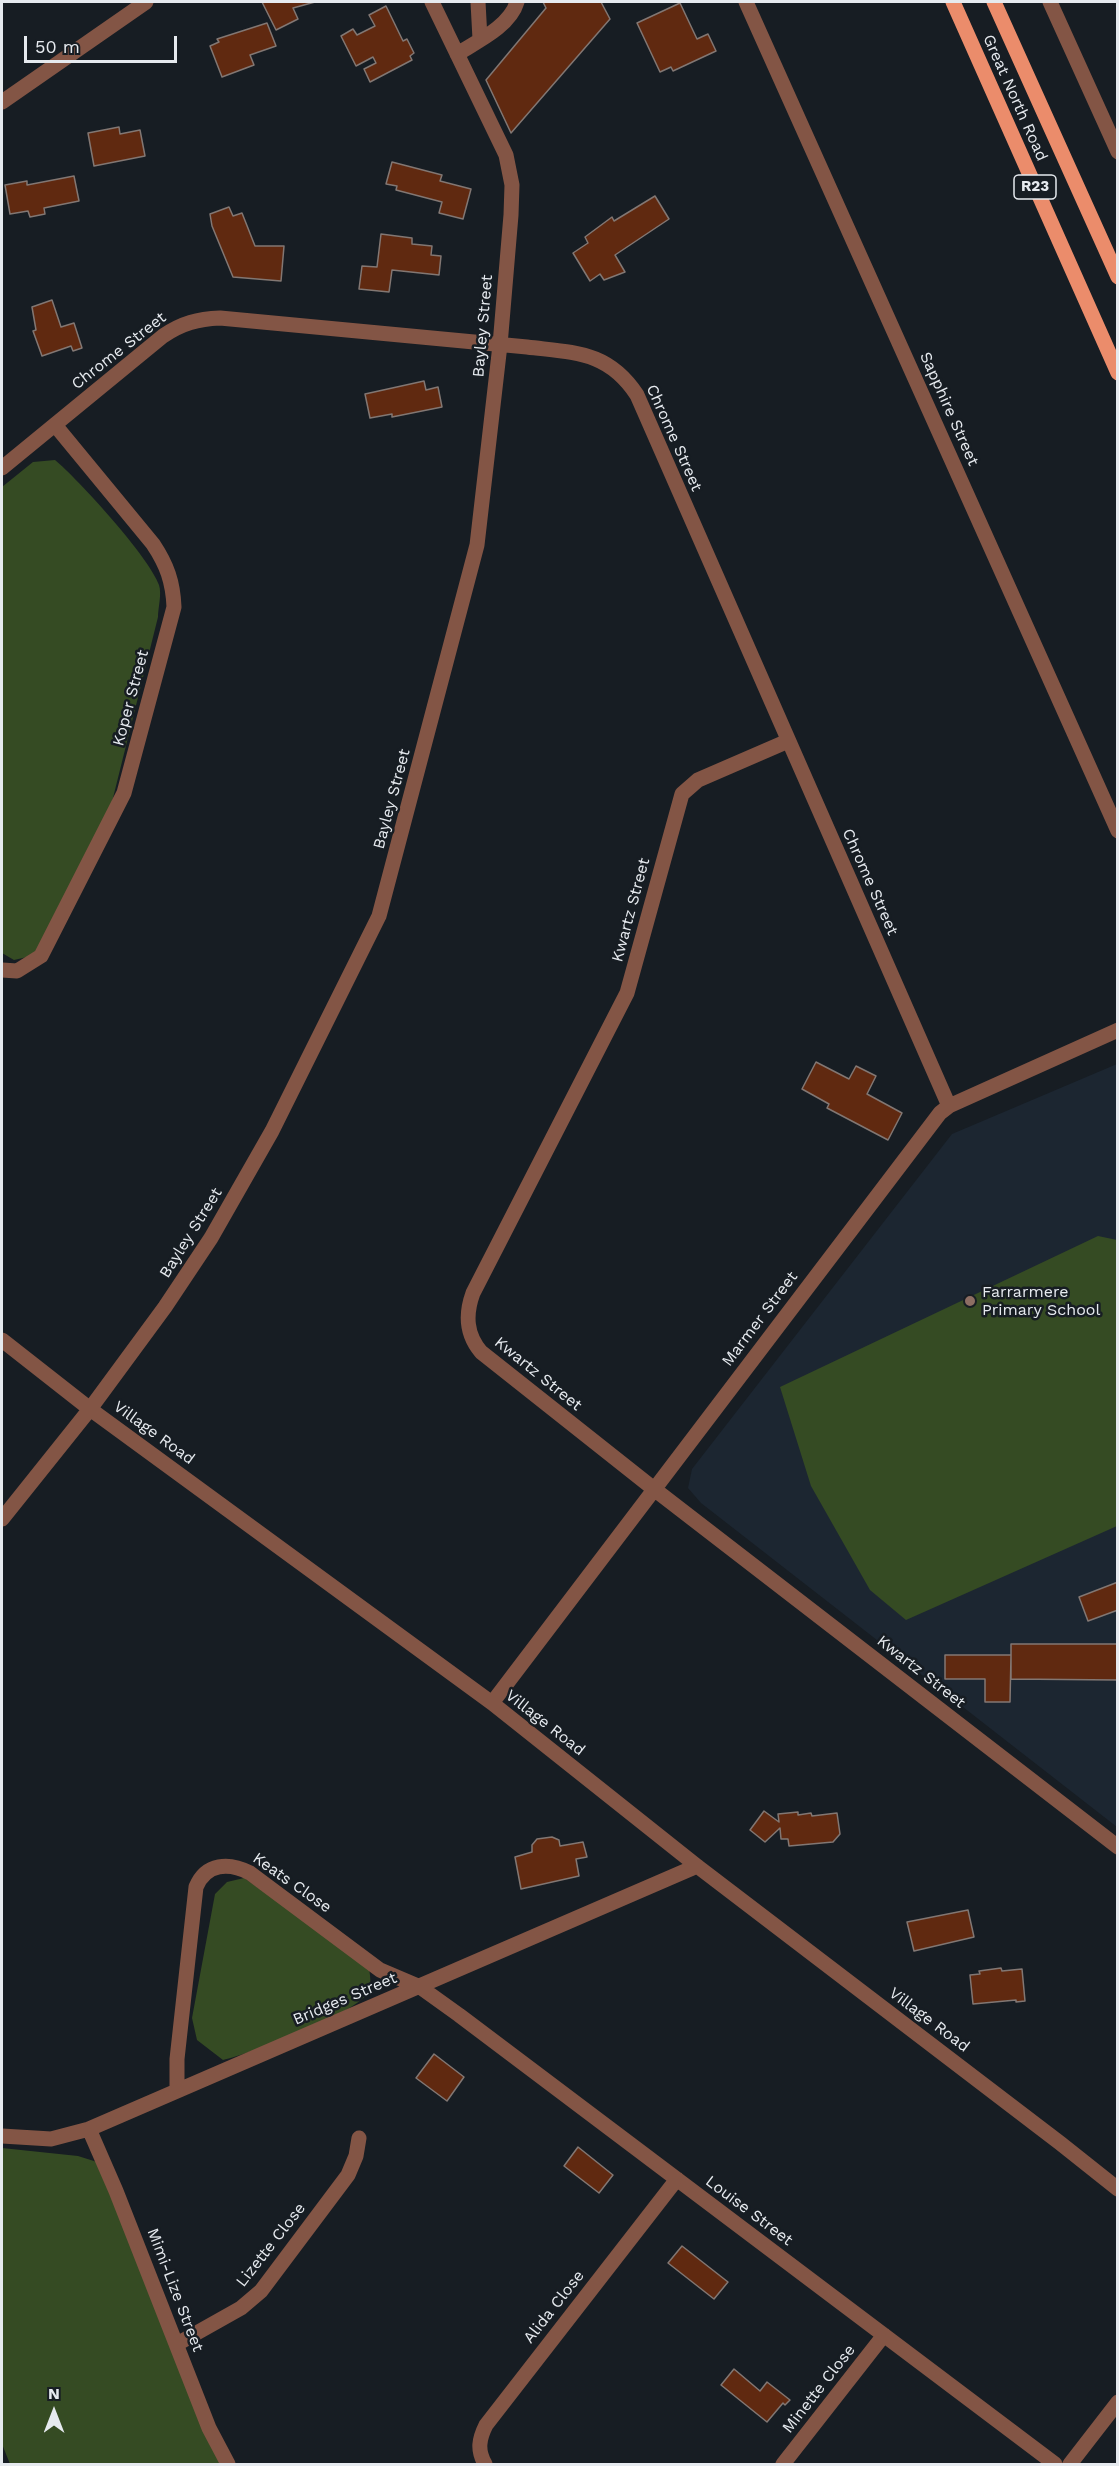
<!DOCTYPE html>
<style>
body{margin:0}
#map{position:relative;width:1119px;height:2466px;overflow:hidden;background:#171d23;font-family:"Work Sans",sans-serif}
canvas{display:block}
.frame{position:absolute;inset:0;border:3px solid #e6eaef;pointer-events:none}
.north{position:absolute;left:24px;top:2382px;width:60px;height:60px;-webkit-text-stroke:4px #171d23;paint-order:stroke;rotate:0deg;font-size:16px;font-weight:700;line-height:24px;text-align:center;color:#e6eaef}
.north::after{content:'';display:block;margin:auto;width:21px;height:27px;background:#e6eaef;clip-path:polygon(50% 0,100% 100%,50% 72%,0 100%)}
.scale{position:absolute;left:24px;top:36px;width:153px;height:27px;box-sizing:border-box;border:3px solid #e6eaef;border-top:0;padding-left:8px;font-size:18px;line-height:21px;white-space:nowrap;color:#e6eaef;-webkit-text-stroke:4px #171d23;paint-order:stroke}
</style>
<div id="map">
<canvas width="1119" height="2466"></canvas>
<div class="frame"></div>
<div class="north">N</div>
<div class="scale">50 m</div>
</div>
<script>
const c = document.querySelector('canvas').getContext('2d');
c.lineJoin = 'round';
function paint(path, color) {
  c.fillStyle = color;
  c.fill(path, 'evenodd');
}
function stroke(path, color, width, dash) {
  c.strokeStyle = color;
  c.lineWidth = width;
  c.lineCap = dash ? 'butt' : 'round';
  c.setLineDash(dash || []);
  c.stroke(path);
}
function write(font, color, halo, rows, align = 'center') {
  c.font = font + ' "Work Sans",sans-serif';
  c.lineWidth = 5;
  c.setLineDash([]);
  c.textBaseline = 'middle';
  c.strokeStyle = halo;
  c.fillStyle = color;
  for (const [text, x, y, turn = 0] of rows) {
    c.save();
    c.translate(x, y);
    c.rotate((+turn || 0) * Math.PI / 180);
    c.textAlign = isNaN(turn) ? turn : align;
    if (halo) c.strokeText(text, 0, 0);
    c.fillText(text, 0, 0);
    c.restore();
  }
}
paint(new Path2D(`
 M1117,1064V1827L701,1503L688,1488L692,1469L952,1134Z`), '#1c2631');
paint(new Path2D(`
 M55,460C78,479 150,558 159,585C162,594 158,608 158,617L109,814L36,955L14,960L2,953V487L33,462Z
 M1098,1236L1117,1240V1526L906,1620L870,1590L811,1486L780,1387Z
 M244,1878L368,1964C370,1974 373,1986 366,1995C351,2015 250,2054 223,2060L197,2040L192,2018L215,1894L227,1882Z
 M2,2148L78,2156L97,2162L222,2464H10L2,2444Z`), '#354b23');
const building = new Path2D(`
 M262,2H315L293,8L298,19L276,30Z
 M543,2H601L610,19L511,133L486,80L546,8Z
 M680,3L697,39L708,34L716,51L673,71L671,67L660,72L637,23Z
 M386,6L403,41L407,39L414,53L410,56L412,60L370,82L364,69L376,63L373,57L356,66L341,36L353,29L357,35L375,26L369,15Z
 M267,23L276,46L250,55L254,65L222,77L210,46L219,42L217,39Z
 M119,127L120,134L140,130L145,156L94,166L88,133Z
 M392,162L442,175L440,181L471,189L463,219L439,213L442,202L396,190L397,186L386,184Z
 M74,176L79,201L44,208L45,214L30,217L28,211L10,214L5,185L27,181V185Z
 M655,196L669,219L615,255L625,272L604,280L600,274L590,281L573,253L588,243L585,237L612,217L614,221Z
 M229,207L233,216L242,213L255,246H284L281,281L233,277L212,226L210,214Z
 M381,234L412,238V244L432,246L431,255L441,256L439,275L392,270L389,292L359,289L362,266L377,267Z
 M52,300L61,327L74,323L82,348L73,351L71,346L42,356L33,331L36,330L32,307Z
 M424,381L426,390L438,387L442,407L392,417V414L370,418L365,394Z
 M816,1062L849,1079L856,1066L876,1076L867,1094L902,1113L888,1140L827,1108L829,1104L802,1089Z
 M1118,1582V1610L1088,1621L1079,1597Z
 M1011,1644H1118V1680L1011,1679Z
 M945,1655H1011L1010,1702H985V1679H945Z
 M764,1811L779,1822L778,1814L798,1812V1815L811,1813L812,1816L837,1813L840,1834L833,1842L789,1846L788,1839H781L780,1828L765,1842L750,1830Z
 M552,1837L559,1840L560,1846L583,1842L587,1857L576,1859L579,1876L521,1889L515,1857L532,1852V1845L537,1839Z
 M968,1910L974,1937L914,1951L907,1922Z
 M1001,1968L1002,1971L1022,1969L1025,2001L1016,2002V2000L973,2004L970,1975L980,1974L979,1971Z
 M434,2054L464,2077L447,2101L416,2078Z
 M578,2147L613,2175L599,2193L564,2166Z
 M682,2246L728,2282L714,2299L668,2263Z
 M734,2369L760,2391L767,2382L790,2400L785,2405L783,2403L767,2422L721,2385Z`);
paint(building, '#602910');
stroke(building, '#827773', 1.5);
stroke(new Path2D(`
 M478,2L480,39
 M746,2L1118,831
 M1050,2L1118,152
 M457,54C478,41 510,26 517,2
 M2,102L146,2
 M2,468L163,336C182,323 198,319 220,318L527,347C575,353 608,351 637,395L949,1106
 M788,741L698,780L682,794L627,993L473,1293C465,1315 466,1334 481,1352L654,1489L1118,1847
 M2,970L17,971L41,956L124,793L174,607C173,582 167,565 153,544L55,425
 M2,1340L90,1409L492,1703L697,1866L1060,2143L1118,2189
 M2,1519L90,1409L165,1307L211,1238L272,1131L379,916L477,545L500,345L511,215L512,185L506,155L432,2
 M492,1703L940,1113L949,1106L1118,1030
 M177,2089V2059L196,1887C206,1863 229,1862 250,1873L380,1970L420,1987L459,2015L1055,2464
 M89,2129L116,2191L209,2428L228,2464
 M2,2136L51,2139L89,2129L697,1866
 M177,2344L241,2308L261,2291L348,2175L356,2156L359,2138
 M485,2464C477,2450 479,2439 486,2425L677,2179
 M783,2464L884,2335
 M1070,2464L1118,2402`), '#835545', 15);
stroke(new Path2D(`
 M953,2L1118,373
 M994,2L1118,277`), '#eb8c6b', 15);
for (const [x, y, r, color] of [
 [970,1301,6,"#8d6e63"]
]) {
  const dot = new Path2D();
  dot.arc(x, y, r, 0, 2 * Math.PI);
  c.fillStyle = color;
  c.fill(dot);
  stroke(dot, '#171d23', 2);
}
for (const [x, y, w] of [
 [1035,187,42]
]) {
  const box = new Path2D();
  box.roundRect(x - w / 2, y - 12, w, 24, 4.5);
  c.fillStyle = '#171d23';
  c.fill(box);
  stroke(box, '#e6eaef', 1.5);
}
write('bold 15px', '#e6eaef', null, [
 ["R23",1035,187]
]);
write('16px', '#e6eaef', '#171d23', [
 ["Great North Road",1015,98,66],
 ["Bayley Street",483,326,-85],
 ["Chrome Street",119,351,-38],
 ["Sapphire Street",949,409,66],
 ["Chrome Street",674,438,66],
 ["Koper Street",131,698,-75],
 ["Bayley Street",392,799,-75],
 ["Chrome Street",870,882,66],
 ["Kwartz Street",631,910,-75],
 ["Bayley Street",191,1233,-58],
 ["Marmer Street",760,1319,-53],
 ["Kwartz Street",538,1374,39],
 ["Village Road",154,1433,36],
 ["Kwartz Street",921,1672,38],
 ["Village Road",545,1723,38],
 ["Keats Close",292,1883,35],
 ["Bridges Street",345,1999,-23],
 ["Village Road",929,2020,37],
 ["Louise Street",749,2211,37],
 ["Lizette Close",271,2245,-52],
 ["Mimi-Lize Street",175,2290,69],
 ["Alida Close",554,2307,-52],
 ["Minette Close",819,2389,-52]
]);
write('16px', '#e6eaef', '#171d23', [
 ["Farrarmere",982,1292],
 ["Primary School",982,1310]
], 'left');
</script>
